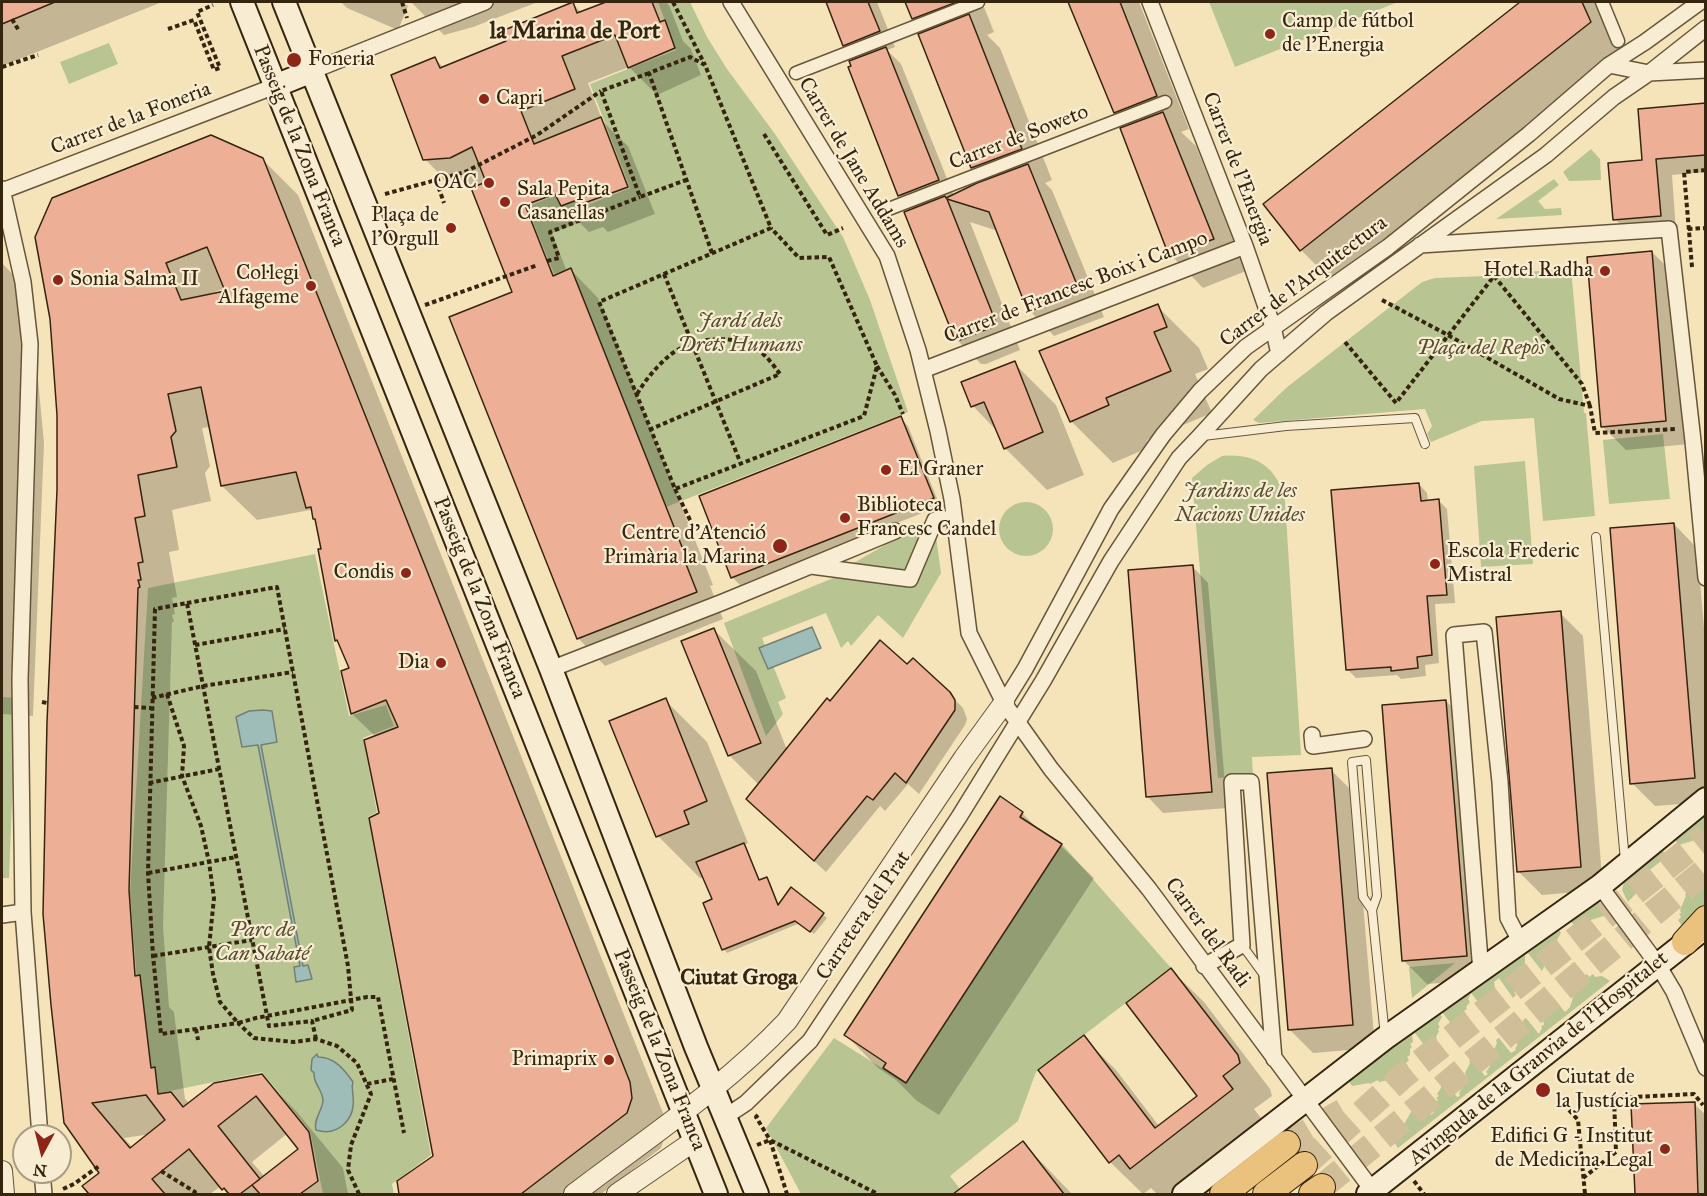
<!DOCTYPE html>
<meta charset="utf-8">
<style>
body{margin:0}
#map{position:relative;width:1707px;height:1196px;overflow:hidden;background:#f5e4ba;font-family:"IM FELL Great Primer",serif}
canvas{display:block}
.frame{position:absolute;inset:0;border:3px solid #36250e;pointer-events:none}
.north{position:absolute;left:12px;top:1124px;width:60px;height:60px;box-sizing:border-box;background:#f8edd2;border:2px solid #aa9d84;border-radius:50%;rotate:187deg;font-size:16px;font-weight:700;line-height:24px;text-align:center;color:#36250e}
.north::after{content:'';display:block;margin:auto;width:21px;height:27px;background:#8f2418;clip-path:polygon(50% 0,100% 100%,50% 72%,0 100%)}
</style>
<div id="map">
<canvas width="1707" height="1196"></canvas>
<div class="frame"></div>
<div class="north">N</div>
</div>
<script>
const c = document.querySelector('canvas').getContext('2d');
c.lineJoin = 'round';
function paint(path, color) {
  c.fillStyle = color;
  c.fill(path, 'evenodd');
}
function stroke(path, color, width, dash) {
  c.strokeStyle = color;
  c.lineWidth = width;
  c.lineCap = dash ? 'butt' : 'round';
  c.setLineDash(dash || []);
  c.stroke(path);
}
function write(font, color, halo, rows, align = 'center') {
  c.font = font + ' "IM FELL Great Primer",serif';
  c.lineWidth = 4.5;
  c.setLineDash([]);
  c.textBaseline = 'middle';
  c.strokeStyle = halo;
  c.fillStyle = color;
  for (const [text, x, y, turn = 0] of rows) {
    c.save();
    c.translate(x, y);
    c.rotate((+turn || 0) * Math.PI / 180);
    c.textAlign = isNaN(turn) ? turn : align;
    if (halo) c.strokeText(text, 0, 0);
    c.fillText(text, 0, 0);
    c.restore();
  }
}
paint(new Path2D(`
 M658,2H690L707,37L727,69L775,134L843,237L870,300L908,412L666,507L571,268L554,274L527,207L556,195L561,206L577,200L580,208L630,188L590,84L676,50Z
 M1209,2H1398L1235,67Z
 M109,43L118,64L69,84L60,62Z
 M1591,149L1600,159L1601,180L1569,181L1563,172Z
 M1554,179L1559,185L1538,201L1545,209L1561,208L1562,215L1496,219Z
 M1571,268L1584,413H1586L1595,516L1543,521L1534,418L1482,421L1431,442L1427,434L1432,426L1425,409L1259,423L1253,420L1286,388L1422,282L1435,278L1485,276Z
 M1663,434L1670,499L1609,504L1603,440Z
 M1222,456C1256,453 1277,467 1285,500L1301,755L1252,757L1253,776L1218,778L1192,478L1207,465Z
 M1525,461L1533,564L1481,567L1474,466Z
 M999 529a27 27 0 1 1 54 0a27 27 0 1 1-54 0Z
 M933,517L907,576L847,567Z
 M935,529L941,573L903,638L878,615L851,646L848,641L841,648L826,613L762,638L786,698L778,702L783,714L766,736L724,623L843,574L910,582Z
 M315,554L349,716L386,705L394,726L363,738L377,812L368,817L431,1155L392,1184L394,1194H323L310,1131L262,1072L146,1096L130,892L148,588Z
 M2,697L16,698L9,878H2Z
 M1705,811V837L1679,845L1674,839Z
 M1062,844L1171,968L1036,1072L1018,1121L950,1176L964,1194H801L766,1128L834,1038L906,1083Z
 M1661,849L1666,854L1665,858L1642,876L1646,883L1628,902L1622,890L1625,878Z
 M1701,886H1705V908L1682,926L1678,920L1681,917L1679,914L1681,913L1680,910L1686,896L1685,894L1690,890Z
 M1595,902L1607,905L1614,914L1610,917L1604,916L1574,925L1569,919Z
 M1557,928L1561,933L1547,956L1548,958L1542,971L1528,953L1525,955V962L1522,968L1523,970L1519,976L1518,985L1515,987L1517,989L1514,992L1516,995L1513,998L1499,978L1494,982L1495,989L1492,991L1494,994L1491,996L1492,1003L1489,1005L1490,1012L1487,1013L1471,993L1468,999L1470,1002L1466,1007L1467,1009L1464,1011L1466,1014L1463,1015L1464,1022L1461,1024L1462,1032L1459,1034L1442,1012L1440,1014L1442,1017L1438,1024L1440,1027L1438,1029L1439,1031L1436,1037L1437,1039L1435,1042L1436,1044L1433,1050L1434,1052L1431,1054L1415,1033L1412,1035L1413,1042L1410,1044L1412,1047L1410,1049V1055L1407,1057L1409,1060L1406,1063L1408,1066L1405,1068L1406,1075L1402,1079L1401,1077L1398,1080L1393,1079L1379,1082L1378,1080L1370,1084L1369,1083L1352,1086L1348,1080L1392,1046Z
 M1455,963L1412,998L1409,967Z
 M1582,974L1584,976L1587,974L1589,977L1593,974L1595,977L1602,976L1610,981L1398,1148L1394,1142L1416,1103L1414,1101L1417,1099L1431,1115L1434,1112L1435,1103L1438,1100L1436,1098L1439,1096L1437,1094L1441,1088V1082L1444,1080L1457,1097L1460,1096L1459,1093C1464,1087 1461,1081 1466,1075L1465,1073L1470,1063L1469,1061L1472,1059L1485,1076L1488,1074L1486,1072L1490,1066V1060L1494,1055L1493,1052L1497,1043L1496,1040L1499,1038L1511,1053L1516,1050L1515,1048L1517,1046V1040L1522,1035L1520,1032L1524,1027L1523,1020L1526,1018L1539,1034L1542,1028L1541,1026L1544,1025L1543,1019L1548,1013L1546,1011L1550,1005L1548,1003L1550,1001L1549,999L1552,996L1565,1012L1570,1007C1573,998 1576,988 1577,978Z`), '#b8c592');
const water = new Path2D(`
 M812,627L821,648L768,669L759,648Z
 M263,710L272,711L277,742L261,745L303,966L308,965L312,979L296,982L294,967L300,966L258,745L242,747L236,717L249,711Z
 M317,1054L318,1057C334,1057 344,1069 353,1082C351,1088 353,1090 353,1096C356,1119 338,1137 316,1130C313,1120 322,1111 323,1101C323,1090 313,1084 314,1073L311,1070L312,1059Z`);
paint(water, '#9ebdb8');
stroke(water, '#748074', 1.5);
paint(new Path2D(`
 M2,2H162L2,66Z
 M341,2H403L408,6L398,30L347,8Z
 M411,2H538L473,27L444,35Z
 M827,2H877L895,47L887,50L901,64L954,196L987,181L973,167L928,32L914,18L907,2H982L994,32L987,35L1000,48L1052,180L1045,183L1052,190L1104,317L1054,336L1030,311L998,231L970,222L1020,350L986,364H981L956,339L914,210L900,195L850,68L858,59L844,45Z
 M1070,2H1139L1189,129L1181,132L1196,146L1246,271L1203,288L1171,255L1122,129L1129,126L1112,107Z
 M1522,2H1604L1628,60L1339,288L1301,250L1265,204Z
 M607,3L665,2L669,5L683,41L691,49L701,75L657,95L629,67L588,83L601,117L599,118L628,146L655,214L608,232L603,227L589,232L579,222L552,233L567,272L571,270L598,298L713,585L710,586L723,619L605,666L578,638L514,293L482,184L452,187L425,159L435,59L444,68L508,42L573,4L582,13Z
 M1706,105V172L1672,175L1676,231L1631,235L1615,219L1644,162Z
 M262,159L298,195L665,1118L666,1133L661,1148L601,1194H401L399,1182L435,1156L380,814L376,737L352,714L351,669L341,645L336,640L323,550L314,514L310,510L257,520L222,486L210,427L202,428L210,466L205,473L211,501L172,510L179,550L169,552L177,597L172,598L175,614L172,615L174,622H172L163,926L169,1007L174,1012L185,1099L190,1104L261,1075L296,1111L343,1168L348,1194H227L221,1186L210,1194H91L84,1186L101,1173L66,1122L59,415L52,319ZM225,288L227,292L207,295ZM288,1133L300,1149L265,1177L252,1162ZM151,1134L133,1148L124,1138Z
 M1652,252L1675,275L1689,444L1626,450L1602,426Z
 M2,263L20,282L37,369L44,443L33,716L2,714Z
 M1157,306L1199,348L1208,369L1195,374L1212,413L1147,440L1150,447L1113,463L1071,421Z
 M1014,363L1056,405L1084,475L1047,490L1005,448L998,432L973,406Z
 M900,418L908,426L940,506L740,585L732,577Z
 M1419,484L1427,493L1428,502L1439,501L1447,509L1455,603L1435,604L1439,663L1425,665L1426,676L1401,679L1397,675L1356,678L1348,670Z
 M1674,524L1697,548L1706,650V802L1655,806L1632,783Z
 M1193,567L1208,583L1227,808L1163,813L1148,797Z
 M1560,613L1583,636L1603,890L1542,895L1518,871Z
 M714,630L756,671L787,750L831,703L907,667L951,696L963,708L967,719L965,725L919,794L908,784L885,811L880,806L826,872L759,811V785L729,755Z
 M665,700L707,742L748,843L744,845L747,848L760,881L766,879L770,882L779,905L792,889L827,918L814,934L800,923L727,953L724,949L714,900L704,877L700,878L658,836L611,722Z
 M1446,701L1469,725L1490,979L1427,984L1404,961Z
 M1331,770L1354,793L1375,1048L1313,1053L1289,1029Z
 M1022,813L1043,834L1061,846L1094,878L939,1115L917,1101L896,1080L878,1068L846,1035Z
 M1171,970L1204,1002L1270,1089L1272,1096L1254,1109L1264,1122L1171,1194H1157L1151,1188L1143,1194L1110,1162L1040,1070L1083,1037L1116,1070L1159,1126L1199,1096Z
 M1694,1104L1706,1115V1194H1636L1633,1106Z
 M1023,1143L1072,1194H967L963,1189Z`), '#0003');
const building = new Path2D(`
 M2,2H55L2,24Z
 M573,2L577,13L606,2H652L660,22L665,20L675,48L628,68L615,35L562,56L575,89L521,111L534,144L601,117L628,187L579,205L577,200L561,206L555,194L525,205L553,276L571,268L686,557L684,559L697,592L577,639L449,317L512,292L471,188L486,182L472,147L450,158L423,160L391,75L435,57L440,68L506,41L502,31Z
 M826,2H868L880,31L843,46Z
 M905,2H957L912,19Z
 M1068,2H1120L1157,96L1114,113Z
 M1520,2H1582L1591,22L1300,251L1263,204Z
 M969,14L1022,149L971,168L918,34Z
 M886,47L939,180L898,196L848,67L851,66L849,61Z
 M1706,103V155L1656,159L1661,216L1613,220L1608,163L1642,160L1638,109Z
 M1163,112L1214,239L1169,256L1120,128Z
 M211,135L263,158L630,1082L632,1098L627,1113L521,1194H399L397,1181L433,1156L369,818L379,813L364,740L398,727L386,700L351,714L341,671L349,668L337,640L335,641L318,549H321L315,519H313L311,507L306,508L296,472L221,486L201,387L168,394L176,431L171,437L177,467L138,475L145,516L135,518L143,562L138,563L141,580H138L140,587L138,588L129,890L135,976L140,975L151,1068L155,1067L158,1094L171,1092L183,1107L214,1083L262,1074L309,1132L318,1181L300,1194H260L252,1185L298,1149L256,1096L218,1126L260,1179L240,1194H229L224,1188L222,1190L189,1149L152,1179L165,1194H89L82,1186L99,1173L64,1123L51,1005L43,914L47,722L57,490V415L50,319L35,237L52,198ZM207,247L225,291L181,300L166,263ZM146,1095L165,1120L130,1148L92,1103Z
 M1028,164L1080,292L1028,312L989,212L947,199L997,325L960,340L959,338L955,340L904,212L945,196L946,198L977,183Z
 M1652,251L1666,421L1601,427L1587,257Z
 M1158,304L1167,327L1154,332L1171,371L1106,398L1109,405L1070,422L1039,351Z
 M1015,361L1043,432L1004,449L984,402L971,407L961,382Z
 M901,416L934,498L731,578L699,496Z
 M1419,483L1421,501L1439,499L1447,595L1427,596L1432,655L1417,657L1418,668L1391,671V667L1346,670L1331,490Z
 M1674,523L1695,778L1630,784L1610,528Z
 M1193,565L1212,792L1146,797L1128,570Z
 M1561,611L1581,867L1517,872L1496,617Z
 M714,628L761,743L728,756L681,641Z
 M880,640L907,664L913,658L950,692L955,700V710L906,783L895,773L873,800L867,796L814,861L746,799L827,698L830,701Z
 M666,698L707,801L684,811L689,824L656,837L609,721Z
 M1446,700L1467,956L1402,961L1382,705Z
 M1332,768L1353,1025L1288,1030L1267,773Z
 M1000,796L1023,812L1020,817L1062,844L906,1083L883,1068L886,1063L844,1035Z
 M744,843L759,880L767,877L778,905L791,887L824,913L810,932L795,921L722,950L703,903L712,899L696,862Z
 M1171,968L1238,1055L1240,1063L1223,1076L1233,1089L1130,1169L1119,1155L1109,1163L1038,1070L1084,1035L1155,1128L1197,1096L1126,1003Z
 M1695,1102L1698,1194H1635L1631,1104Z
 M1023,1141L1064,1194H953Z`);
paint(building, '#edb096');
stroke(building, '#36250e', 1.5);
stroke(new Path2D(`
 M1287,1144L1345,1110
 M1304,1165L1403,1076L1706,836
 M1322,1187L1706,870`), '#cfbe98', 26, [26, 13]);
const service = new Path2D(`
 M1203,436L1286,426L1415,418L1425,444
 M1596,537L1625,861
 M1372,910L1363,897L1352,762L1366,760L1377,896L1372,910L1385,1036
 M1242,945L1264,975`);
const pedestrian = new Path2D(`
 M1602,2L1618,41
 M796,73L978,2
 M886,210L1165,102`);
const minor = new Path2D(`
 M731,2L887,256L918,350L938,431L952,499L969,633L1004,703L1051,769L1149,889L1373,1191
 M1150,2L1245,246L1273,327L1279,354
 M1609,65L1649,73L1706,70
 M312,71L485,2
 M2,189L23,282L30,344L20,679L23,912L40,1136
 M2,191L275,86
 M1420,245L1669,229L1693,441L1706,578
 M923,370L1245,246
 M811,566L910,579L935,520L942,518
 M551,669L723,602L895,531
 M1004,703L1025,669L1111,509L1163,435L1200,391L1246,347L1388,247L1529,134L1609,65L1645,42L1700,2
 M1312,735L1313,746L1364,739
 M1600,886L1658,965L1674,992L1706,1068
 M2,915L23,912
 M1204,966L1242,945L1232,782H1251L1274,1059
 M1481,972L1454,635L1484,632L1500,782L1508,918L1521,943
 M725,1117L746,1103L810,1041L959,817L1043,681L1111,561L1179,458L1199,437L1261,369L1326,313L1546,155L1614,97L1649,73L1706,28
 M42,1172L44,1194`);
const tertiary = new Path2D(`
 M2,1171L4,1194
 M574,1194C646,1139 724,1088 787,1021L964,758L1004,703
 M617,1194L694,1141`);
const secondary = new Path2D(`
 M242,2L716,1194
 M284,2L551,669L696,1047L757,1194
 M275,86L312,71
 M1184,1194L1385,1038L1600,886L1706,799
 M1368,1194L1698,933`);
const trunk = new Path2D(`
 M1685,942L1706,919
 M1223,1194L1287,1144
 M1266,1194L1304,1165
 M1312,1194L1322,1187`);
stroke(service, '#665539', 10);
stroke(pedestrian, '#665539', 15);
stroke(minor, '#665539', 18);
stroke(tertiary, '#665539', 22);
stroke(secondary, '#36250e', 26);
stroke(trunk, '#36250e', 28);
stroke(new Path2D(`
 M402,2L407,18
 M673,2L705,65
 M12,19L19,31
 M168,29L194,20L214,70L220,68L197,12L213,5
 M2,67L38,55
 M649,73L601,91L640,197L686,180
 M764,134L827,235L843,228
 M436,180L444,203
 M385,194L465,172L537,135L601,91
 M1688,229L1706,228
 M712,253L649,73L690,57L705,65L771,228L599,302L675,489L864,416L877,366L829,257L799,258L771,228
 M547,261L559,258L550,232L640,197
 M1692,267L1684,172L1706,170
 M1488,270L1494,276
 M664,274L741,464
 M1382,300L1448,335L1559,399L1590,406L1595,433L1676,429
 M425,305L538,265
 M1345,342L1396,403L1494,276L1582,384L1590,406
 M877,366L895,395L903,414
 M637,394C646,379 657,366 670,355C693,337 734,333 758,350C767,356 774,366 780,374L651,429
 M675,489L691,522
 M187,603L277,587L348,966L352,1010L312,1021
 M195,645L285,629
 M167,694L184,746L182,776L201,826L209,862L214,898L209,947L213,974L220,1002L238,1023L256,1018L367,997H378L404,1133
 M152,698L203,686L293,672
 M42,702L47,703
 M134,707L151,708
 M149,783L219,769
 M148,873L236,857
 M153,956L252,940
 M1705,962H1706
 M196,1029L198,1040
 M316,1039L312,1021L269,1026L187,603L155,609L148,873L153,956L161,1034L238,1023L254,1038L294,1042L316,1039L337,1046L357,1063L371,1094L351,1145L348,1170L359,1194
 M367,1084L393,1079
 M1559,1099L1578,1120L1585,1194
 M758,1115L756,1117L770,1140L787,1194
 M757,1145L770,1140L878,1194
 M161,1171L195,1192L193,1194
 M1583,1178L1616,1152L1614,1098L1694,1094L1703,1105
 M1414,1181L1424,1194
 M63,1189L74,1184L99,1166`), '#36250e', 4, [4.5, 3]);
stroke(service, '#f8edd2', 8);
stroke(pedestrian, '#f8edd2', 12);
stroke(minor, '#f8edd2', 15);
stroke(tertiary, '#f8edd2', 20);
stroke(secondary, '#f8edd2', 22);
stroke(trunk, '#eac27d', 26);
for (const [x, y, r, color] of [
 [1270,34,6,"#8f2418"],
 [294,60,8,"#8f2418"],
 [484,99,6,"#8f2418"],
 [489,183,6,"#8f2418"],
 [505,202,6,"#8f2418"],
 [451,228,6,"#8f2418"],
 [1605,271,6,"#8f2418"],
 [58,280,6,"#8f2418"],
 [311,286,6,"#8f2418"],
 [886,470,6,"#8f2418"],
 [845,518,6,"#8f2418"],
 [780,546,8,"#8f2418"],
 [1435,564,6,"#8f2418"],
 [406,573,6,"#8f2418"],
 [441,663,6,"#8f2418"],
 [609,1060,6,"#8f2418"],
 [1543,1090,8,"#8f2418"],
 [1665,1149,6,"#8f2418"]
]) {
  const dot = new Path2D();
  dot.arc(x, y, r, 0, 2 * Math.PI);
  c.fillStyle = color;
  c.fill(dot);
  stroke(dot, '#f8edd2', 2);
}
write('21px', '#36250e', '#f8edd2', [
 ["Camp de fútbol",1282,22],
 ["de l'Energia",1282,46],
 ["Foneria",308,60],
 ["Capri",496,99],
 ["OAC",477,183,"right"],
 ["Sala Pepita",517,190],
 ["Casanellas",517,214],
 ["Plaça de",439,216,"right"],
 ["l'Orgull",439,240,"right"],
 ["Hotel Radha",1593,271,"right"],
 ["Col·legi",299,274,"right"],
 ["Alfageme",299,298,"right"],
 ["Sonia Salma II",70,280],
 ["El Graner",898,470],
 ["Biblioteca",857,506],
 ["Francesc Candel",857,530],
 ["Centre d'Atenció",766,534,"right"],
 ["Primària la Marina",766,558,"right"],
 ["Escola Frederic",1447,552],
 ["Mistral",1447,576],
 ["Condis",394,573,"right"],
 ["Dia",429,663,"right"],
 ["Primaprix",597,1060,"right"],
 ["Ciutat de",1556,1078],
 ["la Justícia",1556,1102],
 ["Edifici G - Institut",1653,1137,"right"],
 ["de Medicina Legal",1653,1161,"right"]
], 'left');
write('21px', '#36250e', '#f8edd2', [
 ["Carrer de la Foneria",131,119,-21],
 ["Carrer de Soweto",1019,138,-21],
 ["Passeig de la Zona Franca",299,146,68],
 ["Carrer de Jane Addams",853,163,59],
 ["Carrer de l'Energia",1237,169,69],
 ["Carrer de l'Arquitectura",1304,282,-37],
 ["Carrer de Francesc Boix i Campo",1076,288,-21],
 ["Passeig de la Zona Franca",479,598,68],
 ["Carretera del Prat",864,916,-56],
 ["Carrer del Radi",1207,933,54],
 ["Passeig de la Zona Franca",659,1050,68],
 ["Avinguda de la Granvia de l'Hospitalet",1539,1059,-39]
]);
write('italic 21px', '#564d2f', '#f8edd2', [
 ["Jardí dels",740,322],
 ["Drets Humans",740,346],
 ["Plaça del Repòs",1481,349],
 ["Jardins de les",1240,492],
 ["Nacions Unides",1240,516],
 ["Parc de",262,931],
 ["Can Sabaté",262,955]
]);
write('bold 22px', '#36250e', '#f8edd2', [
 ["Ciutat Groga",739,979]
]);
write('bold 24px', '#36250e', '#f8edd2', [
 ["la Marina de Port",575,32]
]);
</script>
